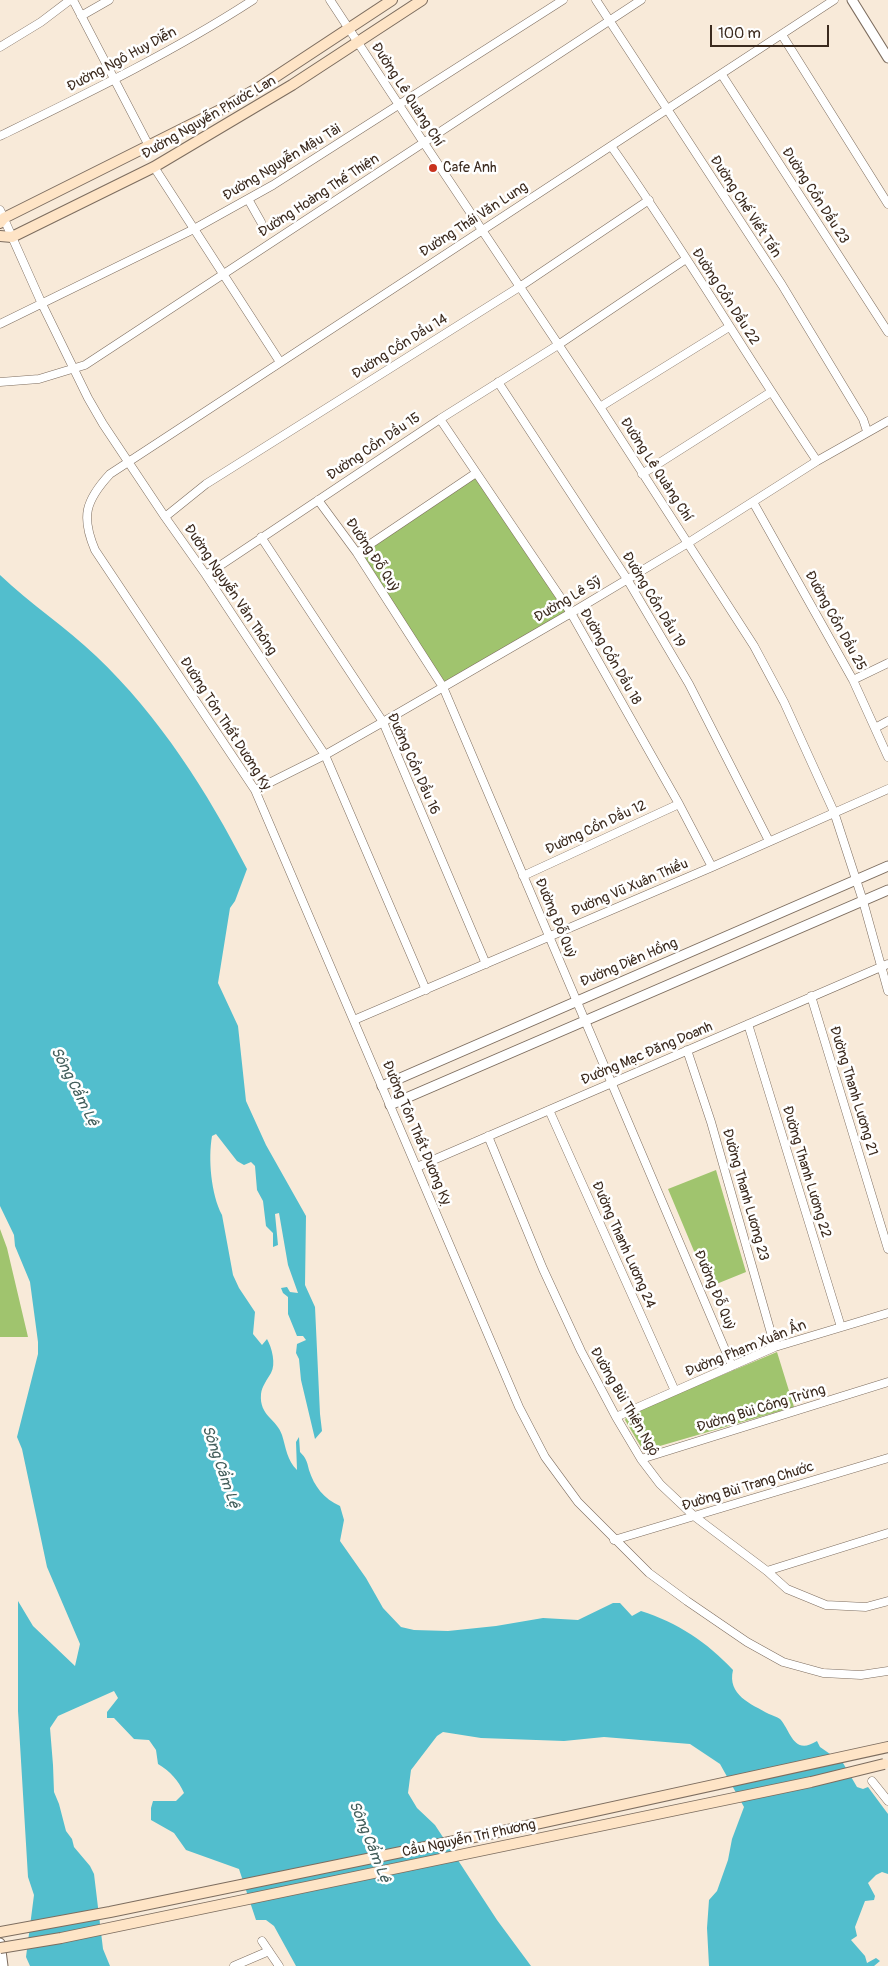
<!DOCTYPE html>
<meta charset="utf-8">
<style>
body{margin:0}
#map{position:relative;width:888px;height:1966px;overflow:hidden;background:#f8ead9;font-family:Pangolin,sans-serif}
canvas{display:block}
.scale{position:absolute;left:710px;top:25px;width:119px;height:22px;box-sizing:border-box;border:2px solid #3b2a1e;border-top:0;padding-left:6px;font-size:15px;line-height:18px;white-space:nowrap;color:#3b2a1e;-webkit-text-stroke:4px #fff;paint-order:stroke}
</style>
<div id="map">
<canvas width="888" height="1966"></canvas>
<div class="scale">100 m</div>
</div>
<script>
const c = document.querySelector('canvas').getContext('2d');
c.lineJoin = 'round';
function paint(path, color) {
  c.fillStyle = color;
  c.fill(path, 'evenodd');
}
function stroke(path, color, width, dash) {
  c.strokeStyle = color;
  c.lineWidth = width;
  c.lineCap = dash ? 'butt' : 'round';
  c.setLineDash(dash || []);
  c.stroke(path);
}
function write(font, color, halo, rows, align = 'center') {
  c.font = font + ' Pangolin,sans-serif';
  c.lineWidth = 5;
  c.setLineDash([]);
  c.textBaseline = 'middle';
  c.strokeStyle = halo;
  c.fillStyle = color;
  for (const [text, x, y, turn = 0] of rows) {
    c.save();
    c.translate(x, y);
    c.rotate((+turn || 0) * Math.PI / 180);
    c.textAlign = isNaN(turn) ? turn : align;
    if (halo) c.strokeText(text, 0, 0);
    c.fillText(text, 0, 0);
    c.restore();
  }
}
paint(new Path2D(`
 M476,473L571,613L443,687L357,553Z
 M716,1170L746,1272L709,1287L668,1189Z
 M0,1229L7,1248L28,1337H0Z
 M777,1352L794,1407L646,1450L641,1447L625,1420L627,1415Z`), '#a0c46e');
paint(new Path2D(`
 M0,575C30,604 66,627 96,656C160,717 207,791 247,869L235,901L230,908L218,983L238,1026L246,1101L266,1145L306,1216L305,1285L315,1307L320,1414L322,1431L315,1439L301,1380L299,1359L296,1353L297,1344L306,1340L303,1336H297L288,1314V1297L283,1293L281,1288L287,1287L290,1292L298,1293L288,1265L279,1213L275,1214L278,1245L273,1247V1233L266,1226L263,1201L257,1190L255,1166L251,1162L244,1165L237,1161L216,1134L212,1136C208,1159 211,1194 222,1215L233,1275L239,1288L255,1312L253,1334L262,1345L267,1339C272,1348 276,1364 271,1373C267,1380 262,1386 261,1394C259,1416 277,1419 282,1435C286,1448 287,1460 297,1470L296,1442L299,1437L300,1452C306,1458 307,1461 309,1470C314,1486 324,1499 340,1506L344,1520L340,1541L366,1578L383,1608L401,1627L414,1630L448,1631L496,1626L543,1618L578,1620L613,1603H620L632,1616L641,1611C678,1623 707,1642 733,1670C727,1695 751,1704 769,1714C772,1715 777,1717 780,1719C791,1731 793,1756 817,1741L820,1747L843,1763L857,1787L863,1789L868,1787L888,1814V1874L882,1872L876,1875L868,1883L875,1896L874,1900L865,1901L855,1927L857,1936L851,1940L865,1956L867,1963L876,1958L880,1961L874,1966H709L707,1928L709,1900L717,1891L728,1860L732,1839L744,1807L720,1764L690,1744L604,1737L564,1741L481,1738L443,1732L437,1736L411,1770L408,1793L417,1808L435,1825L497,1920L531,1966H296L274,1926L266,1920H256L239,1869L186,1850L174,1833L151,1820V1808L153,1801H176L184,1793C178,1780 171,1772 158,1764L156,1750L149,1740L134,1739L114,1718H107V1712L118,1698L114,1691L58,1716L50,1728L53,1765L54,1792L59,1804L66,1831L72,1839L74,1847L90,1866L94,1874L103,1949L110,1966H30L26,1957L34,1895L28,1877L18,1711V1601L33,1626L75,1666L80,1644L47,1567L22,1449L17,1437L38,1354V1342L30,1282L15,1246L14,1235L0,1206Z`), '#52becd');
const minor = new Path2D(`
 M73,0L149,146
 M330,0L424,143L600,407L754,646L784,702L834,812L863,901L888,991
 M596,0L782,285L863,419L867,431
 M834,0L110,474C85,501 81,517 95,550L255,790L519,1407L545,1457L578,1502L649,1573L687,1601L747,1642L783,1662L823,1673L861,1675L888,1671
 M81,16L109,0
 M782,35L888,204
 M0,47L41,22L70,0
 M722,75L888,332
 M0,136C86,94 173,52 253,0
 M611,146C683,248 747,357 817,461
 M154,167L280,362
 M248,199L261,222
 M0,210L42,304L88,398L103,424L165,517L206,575L325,755L426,990
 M0,324L194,229L273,185L563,0
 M0,382L39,379L85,365L641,0
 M498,382L627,579L689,684L769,841
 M600,407L729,327
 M440,419L571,613L679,804L712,867
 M642,474L771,392
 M318,500L357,553L443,687L732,1366
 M753,502L853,680L888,757
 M165,517L206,484L521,286L649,200
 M261,537L383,722L486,964
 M357,553L476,473
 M206,575L440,419L558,345L686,259
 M853,680L888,663
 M875,728L888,721
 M255,790L325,755L383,722L571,613L688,543L817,461L888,421
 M523,876L679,804
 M811,996L888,1249
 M354,1020L712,867L888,789
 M748,1024L841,1327
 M687,1050L711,1122L775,1347
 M549,1110L675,1391
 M488,1136L543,1269L581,1351L616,1417L641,1459L660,1484L694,1516L767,1571L787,1589L826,1605L866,1607L888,1601
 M417,1167L888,964
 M616,1417L775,1347L888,1313
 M641,1459L888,1382
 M614,1540L888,1458
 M767,1571L888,1533
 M872,1781L888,1801
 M262,1941L279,1966
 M234,1966L269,1951`);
const tertiary = new Path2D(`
 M852,0L888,58
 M382,1086L888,866
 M390,1105L888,890
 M0,1943L3,1966`);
const secondary = new Path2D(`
 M0,223L4,218L220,110L260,87L392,0
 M0,236L12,237L154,167L292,85L422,0
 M0,1932L110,1912L508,1830L888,1747`);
stroke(minor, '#7d6d5f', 9);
stroke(tertiary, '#7d6d5f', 11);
stroke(secondary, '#7d6d5f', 12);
stroke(minor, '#fff', 8);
stroke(tertiary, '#fff', 9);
stroke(secondary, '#fee4c6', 10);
const secondaryBridge = new Path2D(`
 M0,1948L61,1938L811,1782L884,1764`);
stroke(secondaryBridge, '#7d6d5f', 12, []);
stroke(secondaryBridge, '#fee4c6', 10);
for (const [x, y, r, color] of [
 [433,168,5,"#c8321e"]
]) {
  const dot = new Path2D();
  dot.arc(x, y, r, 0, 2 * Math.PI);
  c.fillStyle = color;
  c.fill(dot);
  stroke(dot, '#fff', 2);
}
write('14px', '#3b2a1e', '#fff', [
 ["Đường Ngô Huy Diễn",122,60,-28],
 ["Đường Lê Quảng Chí",407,95,57],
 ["Đường Nguyễn Phước Lan",209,118,-30],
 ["Đường Nguyễn Mậu Tài",282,163,-31],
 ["Đường Hoàng Thế Thiện",319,196,-33],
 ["Đường Cồn Dầu 23",815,196,57],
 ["Đường Chế Viết Tấn",745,207,57],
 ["Đường Thái Văn Lung",474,220,-33],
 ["Đường Cồn Dầu 22",725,297,57],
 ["Đường Cồn Dầu 14",400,347,-32],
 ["Đường Cồn Dầu 15",374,447,-34],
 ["Đường Lê Quảng Chí",656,470,57],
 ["Đường Đỗ Quỳ",372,555,56],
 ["Đường Nguyễn Văn Thông",230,590,56],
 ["Đường Lê Sỹ",568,600,-31],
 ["Đường Cồn Dầu 19",653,600,59],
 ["Đường Cồn Dầu 25",835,621,61],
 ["Đường Cồn Dầu 18",610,657,60],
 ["Đường Tôn Thất Dương Kỵ",225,724,57],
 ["Đường Cồn Dầu 16",413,764,66],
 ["Đường Cồn Dầu 12",596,828,-25],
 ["Đường Vũ Xuân Thiều",630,888,-23],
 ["Đường Đỗ Quỳ",555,918,67],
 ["Đường Diên Hồng",629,963,-23],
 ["Đường Mạc Đăng Doanh",647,1054,-23],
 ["Đường Thanh Lương 21",853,1091,73],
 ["Đường Tôn Thất Dương Kỵ",416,1133,67],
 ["Đường Thanh Lương 22",806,1172,73],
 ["Đường Thanh Lương 23",745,1195,74],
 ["Đường Thanh Lương 24",623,1245,66],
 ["Đường Đỗ Quỳ",714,1290,67],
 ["Đường Phạm Xuân Ẩn",746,1349,-22],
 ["Đường Bùi Thiện Ngộ",624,1402,60],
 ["Đường Bùi Công Trừng",761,1409,-17],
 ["Đường Bùi Trang Chước",748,1487,-17],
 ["Cầu Nguyễn Tri Phương",469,1839,-12]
]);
write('14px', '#3b2a1e', '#fff', [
 ["Cafe Anh",443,168]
], 'left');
write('italic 15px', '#435e5b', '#fff', [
 ["Sông Cẩm Lệ",74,1087,63],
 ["Sông Cẩm Lệ",220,1467,71],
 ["Sông Cẩm Lệ",369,1842,68]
]);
</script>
